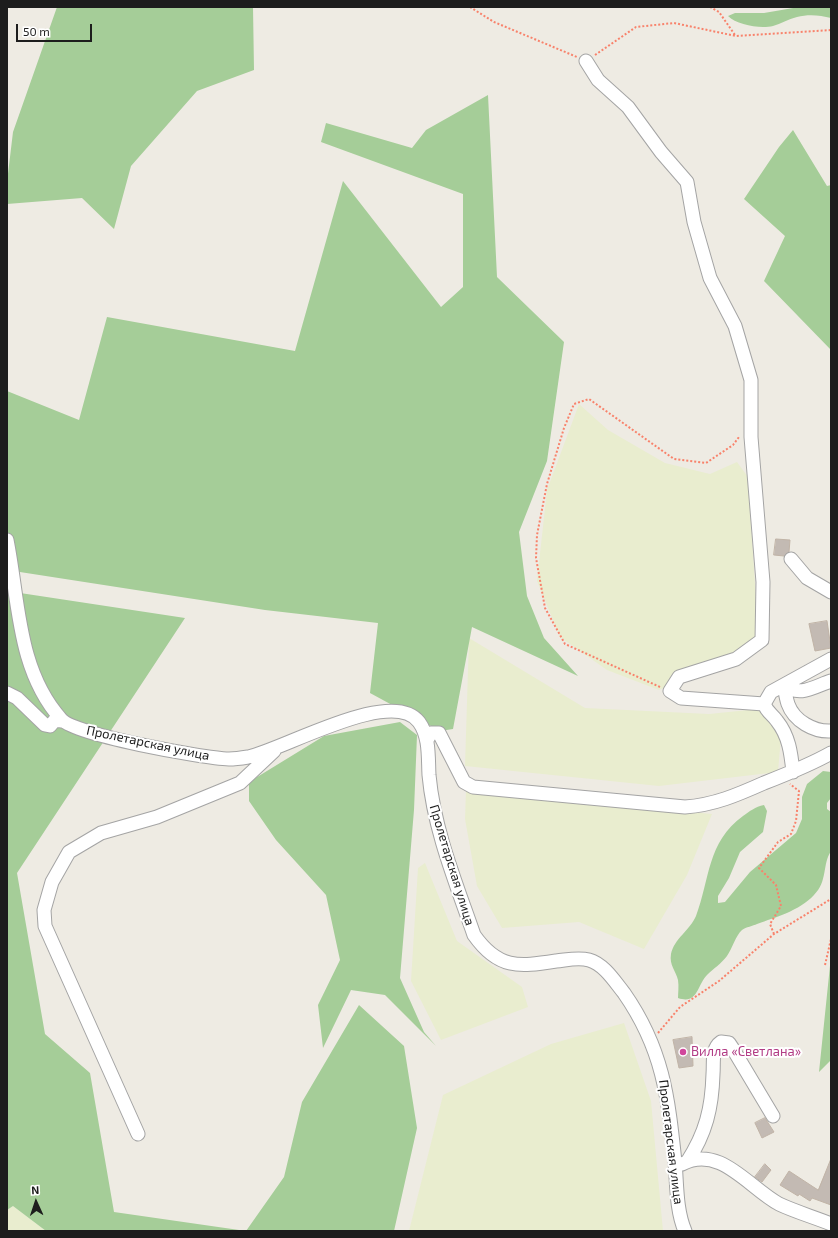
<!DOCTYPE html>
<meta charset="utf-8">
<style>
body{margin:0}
#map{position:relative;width:838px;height:1238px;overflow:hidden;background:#eeebe3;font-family:"Exo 2",sans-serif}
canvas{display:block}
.frame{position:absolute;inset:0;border:8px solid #1d1d1d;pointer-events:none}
.north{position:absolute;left:16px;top:1182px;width:40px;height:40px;-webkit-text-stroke:3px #fff;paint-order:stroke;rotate:357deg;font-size:11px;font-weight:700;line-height:16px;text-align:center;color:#1d1d1d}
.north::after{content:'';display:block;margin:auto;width:14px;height:18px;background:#1d1d1d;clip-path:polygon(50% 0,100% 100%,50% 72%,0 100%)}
.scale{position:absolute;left:16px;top:24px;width:76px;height:18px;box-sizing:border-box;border:2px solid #1d1d1d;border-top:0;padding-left:5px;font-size:12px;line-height:14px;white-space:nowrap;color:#1d1d1d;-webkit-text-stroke:3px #fff;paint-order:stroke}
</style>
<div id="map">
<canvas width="838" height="1238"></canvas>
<div class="frame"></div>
<div class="north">N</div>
<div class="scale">50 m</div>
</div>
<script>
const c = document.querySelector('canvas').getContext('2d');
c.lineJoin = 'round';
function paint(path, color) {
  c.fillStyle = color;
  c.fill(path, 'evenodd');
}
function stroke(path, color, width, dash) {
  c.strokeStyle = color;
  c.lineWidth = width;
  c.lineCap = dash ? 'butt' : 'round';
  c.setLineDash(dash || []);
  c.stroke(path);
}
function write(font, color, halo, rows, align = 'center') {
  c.font = font + ' "Exo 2",sans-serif';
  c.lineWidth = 4;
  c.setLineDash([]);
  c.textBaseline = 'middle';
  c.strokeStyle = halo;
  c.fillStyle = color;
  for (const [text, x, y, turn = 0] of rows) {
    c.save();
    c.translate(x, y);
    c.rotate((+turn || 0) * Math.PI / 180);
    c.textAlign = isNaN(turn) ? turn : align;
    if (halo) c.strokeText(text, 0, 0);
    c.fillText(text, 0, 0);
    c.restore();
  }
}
paint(new Path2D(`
 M579,404L608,430L665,463L710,474L737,462L748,477L758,630L743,663L705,670L659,690L607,670L560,637L537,581L547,490Z
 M469,638L585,708L709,714L758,709L781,737L778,772L659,786L465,766Z
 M466,791L712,814L687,875L644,949L579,922L502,928L477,886L465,819Z
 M425,863L457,941L522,987L528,1007L441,1040L411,981L418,868Z
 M624,1023L651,1101L663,1231H409L443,1095L551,1044Z
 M13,1206L46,1231H7V1210Z`), '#e9edcf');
paint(new Path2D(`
 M57,7H253L254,70L197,91L131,166L114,229L82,198L7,204V182L13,132Z
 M799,7H831V18C820,15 808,14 797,17C788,19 781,24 773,26C760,29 737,25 728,16L735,13H764Z
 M488,95L497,277L564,342L547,461L519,532L527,596L544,638L578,676L472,627L453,729L440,731L370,693L378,623L265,610L7,570V391L79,420L107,317L295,351L343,181L441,307L463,287V194L321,142L326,123L412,148L426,130Z
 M793,130L827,186L831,185V350L764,281L785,236L744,199L779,147Z
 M7,591L185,618L17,873L45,1034L90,1073L114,1212L246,1231L284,1177L302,1102L359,1005L404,1046L417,1128L394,1231H46L13,1206L7,1210Z
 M400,722L417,735L414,810L400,978L424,1032L436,1046L385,995L351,990L323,1048L318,1005L340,960L326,895L276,840L249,801V782L324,736Z
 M823,771L831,772V798L827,803V809L831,812V851C822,865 828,881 814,895C799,911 776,917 757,924C753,926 746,927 742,930C736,935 732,949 727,956C721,964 714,968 707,975C697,985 698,1005 678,998C678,993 679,986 678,980C676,971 669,965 671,954C674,939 690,930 696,916C710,879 707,842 743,816C750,811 755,807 764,805L767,811L763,832L740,852L729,878L718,896V903L725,902L750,872L796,833L802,819V797L807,784Z
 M831,956V1060L819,1072Z`), '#a5cd98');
const building = new Path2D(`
 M776,539L790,540L789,552L784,556L774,555Z
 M827,621L831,648L815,651L809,624Z
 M692,1037L693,1066L679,1068L673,1040Z
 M765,1118L774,1132L762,1138L755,1123Z
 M831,1159V1205L812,1198L810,1201L799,1194L798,1196L780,1185L789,1171L818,1190Z
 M765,1164L771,1170L762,1182L755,1177Z`);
paint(building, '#c3bab3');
stroke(building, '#c0b3a6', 1);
const minor = new Path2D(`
 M586,61L598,80L628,107L661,152L687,182L694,222L710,278L735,326L751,380V437L763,582L762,640L736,659L679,677L670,691L681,698L764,704C767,712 772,714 777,721C789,736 791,753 793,772
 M7,540C19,600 17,670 61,719C74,735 203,758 229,759C235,759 242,758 248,757C283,750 392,686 419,722C430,737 428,758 429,775C434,830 456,883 474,935C498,969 518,967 556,961C567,960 578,957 589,960C604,964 615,982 624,993C663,1049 668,1096 675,1162C677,1184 676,1210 685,1231
 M791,559L807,578L831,592
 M784,685C785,691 786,698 788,704C794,721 814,732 831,731
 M784,685C800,698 815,686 831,681
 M7,693L17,698L45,725L50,726L55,720L62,721
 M764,704L771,692L831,659
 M427,740L431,733H439L464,782L473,787L685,807C714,805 737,795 764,783C787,774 810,765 831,753
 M138,1134L45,926L44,910L52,882L69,852L101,833L157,817L240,783L274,751
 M687,1162C706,1133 712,1108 713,1074C714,1063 711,1049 721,1042L729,1043L733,1049L773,1116
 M682,1164C720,1144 749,1188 779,1204C796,1212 814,1217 831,1224`);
stroke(minor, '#a4a4a4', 15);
stroke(new Path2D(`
 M470,7L494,22L577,57
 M710,7L719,12L735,35
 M595,55L636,27L674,23L736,36L831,30
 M660,687L565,644L545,608L536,558L537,535L547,484L564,428L574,404L589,399L674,459L706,463L733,445L739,437
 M774,934L770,924L781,906L776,885L759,868L778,842L791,834L796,821L799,791L790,784
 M825,965L831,939
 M658,1033L680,1007L719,981L774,934L831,899`), '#f8826b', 2, [2, 2]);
stroke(minor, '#fff', 13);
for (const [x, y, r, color] of [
 [683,1052,4,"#d1479c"]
]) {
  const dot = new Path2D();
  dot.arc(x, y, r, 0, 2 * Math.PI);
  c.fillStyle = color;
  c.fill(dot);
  stroke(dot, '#fff', 1.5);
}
write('13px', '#1d1d1d', '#fff', [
 ["Пролетарская улица",148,743,12],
 ["Пролетарская улица",452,865,73],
 ["Пролетарская улица",671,1142,83]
]);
write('13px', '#b23c85', '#fff', [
 ["Вилла «Светлана»",691,1052]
], 'left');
</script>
